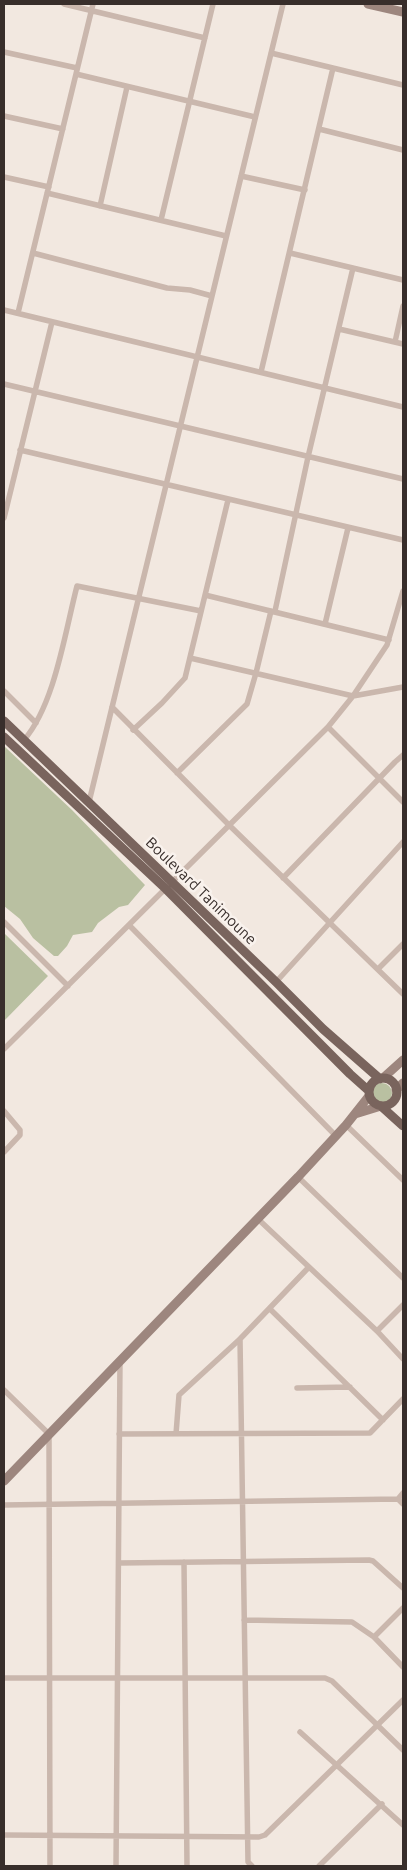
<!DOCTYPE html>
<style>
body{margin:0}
#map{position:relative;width:407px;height:1870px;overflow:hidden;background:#f2e8e0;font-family:Ubuntu,sans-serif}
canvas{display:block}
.frame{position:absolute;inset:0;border:5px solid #382e2b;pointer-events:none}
</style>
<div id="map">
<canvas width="407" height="1870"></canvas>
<div class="frame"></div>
</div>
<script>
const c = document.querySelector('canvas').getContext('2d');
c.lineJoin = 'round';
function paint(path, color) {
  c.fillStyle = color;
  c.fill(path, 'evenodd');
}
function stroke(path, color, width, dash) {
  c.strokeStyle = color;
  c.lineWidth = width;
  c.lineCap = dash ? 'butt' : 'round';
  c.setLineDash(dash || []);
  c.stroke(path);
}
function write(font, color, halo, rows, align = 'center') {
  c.font = font + ' Ubuntu,sans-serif';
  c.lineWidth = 5;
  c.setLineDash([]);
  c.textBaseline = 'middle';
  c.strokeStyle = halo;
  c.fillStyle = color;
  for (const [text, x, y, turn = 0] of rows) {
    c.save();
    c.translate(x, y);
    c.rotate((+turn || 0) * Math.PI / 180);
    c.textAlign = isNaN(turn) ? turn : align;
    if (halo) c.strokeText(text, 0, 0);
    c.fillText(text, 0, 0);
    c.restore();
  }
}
paint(new Path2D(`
 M4,746L72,810L145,885L128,905L119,907L98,923L92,932L73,935L67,946L58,956H54L33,938L20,919L4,906Z
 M4,933L48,976L4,1021Z
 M372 1093a10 10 0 1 1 20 0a10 10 0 1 1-20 0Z`), '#b9c0a1');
stroke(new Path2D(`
 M64,4L205,38
 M4,52L77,68
 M271,53L403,85
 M76,74L255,117
 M4,116L63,129
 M319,129L403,150
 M241,176L305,190
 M4,177L49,187
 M47,193L226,236
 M100,206L127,87
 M161,220L213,4
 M33,253L167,288L190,290L212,296
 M290,253L403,280
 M4,310L403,407
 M18,313L93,4
 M339,329L403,344
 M395,342L403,306
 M261,372L333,68
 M4,384L403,479
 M20,450L403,540
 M4,518L52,322
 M205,595L389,640
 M275,611L308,457L353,268
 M325,624L348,528
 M190,658L353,696L403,687
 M4,691L36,723
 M112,707L229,825L403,994
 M328,727L403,802
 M133,730L162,703L185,678L228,500
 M24,740C55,704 65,632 77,586L201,611
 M177,773L247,704L256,673L271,611
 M89,802L283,4
 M283,878L395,762L403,755
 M4,922L68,986
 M129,925L336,1136
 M378,969L403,944
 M276,982L403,842
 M4,1049L328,727L353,696L387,645L403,591
 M4,1111L20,1130V1135L4,1152
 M346,1125L403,1180
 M298,1177L403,1278
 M258,1219L377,1331L403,1359
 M270,1309L383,1420
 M377,1331L403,1305
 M240,1339L248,1862L252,1866
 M297,1388L350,1387
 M4,1390L49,1434L50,1866
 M119,1434L370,1433L403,1399
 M176,1434L179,1395L240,1339L309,1267
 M398,1499L403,1493
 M4,1505L398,1499L403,1504
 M184,1562L187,1866
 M119,1563L369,1560L373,1561L403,1588
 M244,1620L352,1622L374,1637L403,1667
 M374,1637L403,1608
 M4,1678H325L332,1681L403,1750
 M300,1732L403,1825
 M4,1835L259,1837L265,1835L403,1700
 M116,1866L120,1361
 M319,1866L382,1804`), '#cab7ad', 5.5);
stroke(new Path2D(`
 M368,4L403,12
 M383,1078L403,1060
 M396,1090L403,1083
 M355,1114L381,1106
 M4,1481L298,1177L346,1125L369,1096`), '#9d867e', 9);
stroke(new Path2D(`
 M4,721L276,982L323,1029L380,1079
 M4,737L166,889L350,1074L369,1091
 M369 1092a14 14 0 1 1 28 0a14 14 0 1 1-28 0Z
 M382,1107L403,1126`), '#79645d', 9);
write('15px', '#382e2b', '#f9f2ed', [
 ["Boulevard Tanimoune",201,891,44]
]);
</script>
